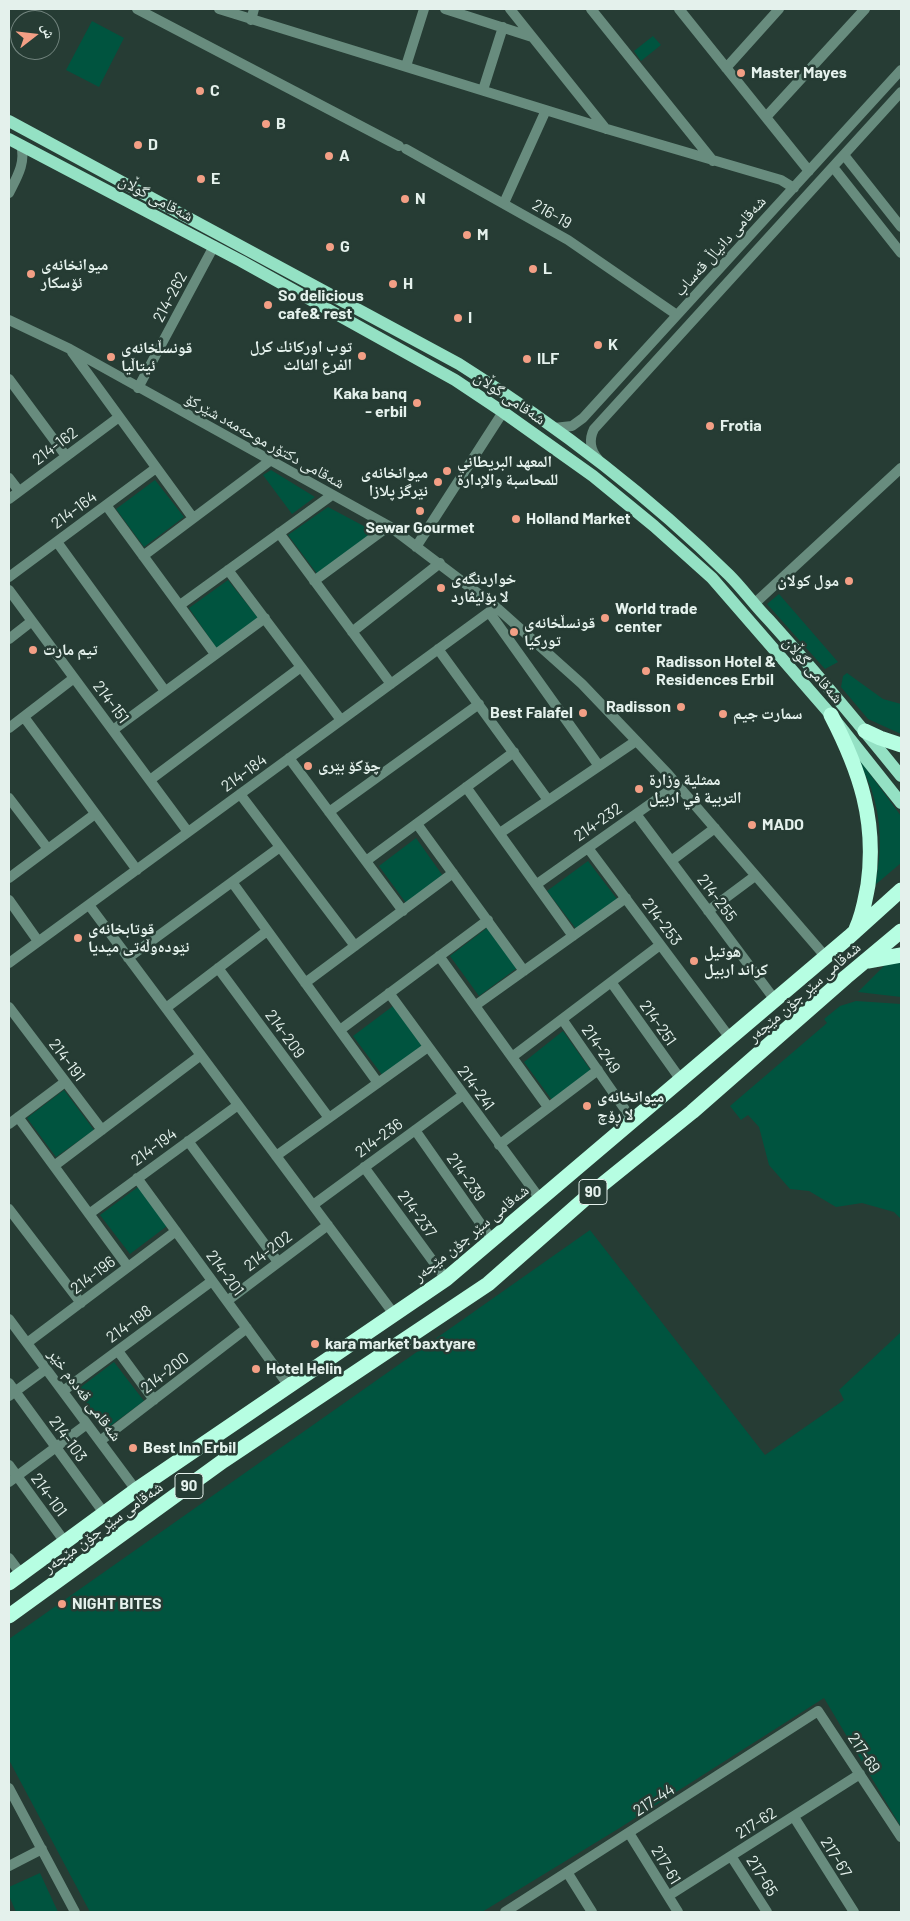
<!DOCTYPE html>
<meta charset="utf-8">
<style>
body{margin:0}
#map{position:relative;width:910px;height:1921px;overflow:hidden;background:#263c34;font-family:Barlow,"Noto Naskh Arabic",sans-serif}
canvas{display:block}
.frame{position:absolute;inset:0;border:10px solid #e4f1ec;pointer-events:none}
.north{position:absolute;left:10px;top:10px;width:50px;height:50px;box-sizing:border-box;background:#263c34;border:1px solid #72847e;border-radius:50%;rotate:74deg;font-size:14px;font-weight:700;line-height:20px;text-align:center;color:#e4f1ec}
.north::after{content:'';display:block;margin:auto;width:18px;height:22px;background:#f39f85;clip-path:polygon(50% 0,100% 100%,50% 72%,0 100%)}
</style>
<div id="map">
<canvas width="910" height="1921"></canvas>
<div class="frame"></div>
<div class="north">ش</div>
</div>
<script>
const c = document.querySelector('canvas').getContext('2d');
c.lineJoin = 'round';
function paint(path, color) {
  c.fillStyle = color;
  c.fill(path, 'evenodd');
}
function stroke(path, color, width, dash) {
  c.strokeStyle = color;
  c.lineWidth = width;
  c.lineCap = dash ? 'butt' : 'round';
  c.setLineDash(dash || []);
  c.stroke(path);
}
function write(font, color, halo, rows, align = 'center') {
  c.font = font + ' Barlow,"Noto Naskh Arabic",sans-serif';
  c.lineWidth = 5;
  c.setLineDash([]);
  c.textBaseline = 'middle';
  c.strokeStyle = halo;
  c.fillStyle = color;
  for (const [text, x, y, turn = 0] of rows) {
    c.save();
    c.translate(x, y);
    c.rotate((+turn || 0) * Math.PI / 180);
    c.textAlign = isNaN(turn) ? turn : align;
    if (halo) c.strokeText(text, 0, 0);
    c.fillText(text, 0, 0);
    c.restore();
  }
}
paint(new Path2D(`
 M92,21L124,38L99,87L66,70Z
 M653,36L661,45L641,61L634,51Z
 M271,470L315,497L292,514L263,475Z
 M155,480L184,517L144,547L116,509Z
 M328,507L375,532L318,575L288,535Z
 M228,580L259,619L217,649L189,608Z
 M779,594L838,662L825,669L767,604Z
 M847,673L883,699L901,704V734L868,719L841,687L843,676Z
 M859,759L901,816V863L875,885C882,852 882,820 871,788C867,778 862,769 859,759Z
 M416,838L443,876L406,903L379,866Z
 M588,861L617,899L577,930L547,891Z
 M487,928L517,968L479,996L450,956Z
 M901,958V997L858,992L889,961Z
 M856,1001L901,1004V1219L894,1212L862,1203L836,1207L809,1191L790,1189L769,1165L759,1127L748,1115L741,1120L730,1106L827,1023L824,1019L840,1006Z
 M393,1006L422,1046L383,1076L353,1036Z
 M563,1031L592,1072L552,1100L524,1062Z
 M64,1090L94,1130L56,1157L27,1118Z
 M138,1187L167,1226L130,1254L100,1215Z
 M590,1230L765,1455L844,1400L839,1390L901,1332V1827L824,1698L618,1829L482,1912H90L9,1760V1639Z
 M114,1362L144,1401L106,1429L77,1390Z
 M40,1873L58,1912H16L9,1896V1887Z`), '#00543f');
stroke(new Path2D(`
 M137,9L399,146
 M219,9L607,129L781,180L794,188
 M445,9L532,37
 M510,9L606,129
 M591,9L713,161
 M679,9L809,171
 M251,20L254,9
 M406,66L424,9
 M726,68L779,9
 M483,90L503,27
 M766,117L865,9
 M406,149L568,240L677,315
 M844,155L901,227
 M833,167L901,253
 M9,193C17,177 26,163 21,145
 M504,203L546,110
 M9,320L70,349L389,526L496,607L582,684L668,774L825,956
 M72,352L193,518
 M9,379L66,456
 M138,388L214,246
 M554,428L572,426L583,418L901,70
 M598,459C590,450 589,439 594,429L901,92
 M9,478L19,491
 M9,499L119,417
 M106,505L215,654
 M279,533L391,684
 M57,542L165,691
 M416,547L503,412
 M143,556L271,460
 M228,570L341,720
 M9,577L156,468
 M314,581L389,526
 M9,590L188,832
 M754,604L901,468
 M180,605L332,495
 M489,612L599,766
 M352,632L440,563
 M9,639L32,621
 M438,649L548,800
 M24,717L137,870
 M9,728L74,678
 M113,730L265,618
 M289,758L403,911
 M150,780L301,667
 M466,787L573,936
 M240,794L355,946
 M9,798L48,849
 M329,812L479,704
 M636,814L775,1000
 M417,824L524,971
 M500,833L636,741
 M588,848L730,1038
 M366,861L514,752
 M671,861L715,828
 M9,878L95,814
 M232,882L378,1083
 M537,884L677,785
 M9,900L38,941
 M89,905L394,1314
 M708,911L755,876
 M439,956L548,1107
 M128,958L280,847
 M9,963L496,607
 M218,968L329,1118
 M611,982L681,1080
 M305,983L453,873
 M389,993L540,1199
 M476,1005L626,898
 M9,1007L102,1130
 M166,1008L267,931
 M562,1019L633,1121
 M340,1030L488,920
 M512,1057L660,945
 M18,1117L128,1267
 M9,1124L65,1082
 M415,1130L492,1240
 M188,1141L278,1262
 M499,1145L598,1070
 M276,1156L428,1047
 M54,1166L201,1055
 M364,1167L446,1279
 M137,1178L289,1386
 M313,1205L463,1095
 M9,1209L81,1303
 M89,1214L238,1105
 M227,1301L328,1225
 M9,1319L136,1490
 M27,1343L176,1231
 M118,1351L154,1400
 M9,1383L104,1513
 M63,1391L212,1281
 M9,1396L46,1369
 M100,1441L247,1328
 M9,1465L65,1542
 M9,1482L87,1424
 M9,1558L21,1574
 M9,1788L75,1912
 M794,1817L854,1912
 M629,1833L678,1912
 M731,1856L767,1912
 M9,1866L42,1849
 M567,1872L592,1912
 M668,1896L860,1774
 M505,1912L818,1711L901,1837`), '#688c7e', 10);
stroke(new Path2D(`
 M9,121L459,364C556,425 647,494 729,575C743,589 755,606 769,620C815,671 858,723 901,776
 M9,139L241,261L455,380L503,412L593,476L654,526L712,578L831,715L901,803`), '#94e1c4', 12);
stroke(new Path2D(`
 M831,715C860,771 877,821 868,885C865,900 863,915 856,929
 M865,731L880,738L901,745
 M868,961L901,955
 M9,1583L136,1490L446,1279L849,937L901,890
 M9,1616L223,1461L488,1284L588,1196L692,1112L846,977L901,931`), '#b6fee2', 15);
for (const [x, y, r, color] of [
 [741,73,5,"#f39f85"],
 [200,91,5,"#f39f85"],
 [266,124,5,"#f39f85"],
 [138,145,5,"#f39f85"],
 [329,156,5,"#f39f85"],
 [201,179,5,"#f39f85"],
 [405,199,5,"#f39f85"],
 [467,235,5,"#f39f85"],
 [330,247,5,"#f39f85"],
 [533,269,5,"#f39f85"],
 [31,274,5,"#f39f85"],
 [393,284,5,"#f39f85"],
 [268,305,5,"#f39f85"],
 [458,318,5,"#f39f85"],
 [598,345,5,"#f39f85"],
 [362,356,5,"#f39f85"],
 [111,357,5,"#f39f85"],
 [527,359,5,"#f39f85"],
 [417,403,5,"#f39f85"],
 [710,426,5,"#f39f85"],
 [447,471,5,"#f39f85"],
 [438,482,5,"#f39f85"],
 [420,511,5,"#f39f85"],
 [516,519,5,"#f39f85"],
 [849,581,5,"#f39f85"],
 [441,588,5,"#f39f85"],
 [605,618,5,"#f39f85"],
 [514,632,5,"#f39f85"],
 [33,650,5,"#f39f85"],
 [646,671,5,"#f39f85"],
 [681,707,5,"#f39f85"],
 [583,713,5,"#f39f85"],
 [723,714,5,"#f39f85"],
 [308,766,5,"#f39f85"],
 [639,789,5,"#f39f85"],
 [752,825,5,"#f39f85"],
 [78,938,5,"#f39f85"],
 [694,961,5,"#f39f85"],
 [587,1106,5,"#f39f85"],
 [315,1344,5,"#f39f85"],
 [256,1369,5,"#f39f85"],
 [133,1448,5,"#f39f85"],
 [62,1604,5,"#f39f85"]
]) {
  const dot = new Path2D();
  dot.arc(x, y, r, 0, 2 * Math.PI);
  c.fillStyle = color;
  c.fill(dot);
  stroke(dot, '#263c34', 2);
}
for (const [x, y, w] of [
 [593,1192,28],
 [189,1486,28]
]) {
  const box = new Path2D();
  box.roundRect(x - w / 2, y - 12.5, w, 25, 4);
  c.fillStyle = '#263c34';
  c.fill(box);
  stroke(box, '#e4f1ec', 1);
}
write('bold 15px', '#e4f1ec', null, [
 ["90",593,1192],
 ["90",189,1486]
]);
write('bold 16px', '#e4f1ec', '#263c34', [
 ["Master Mayes",751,73],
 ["C",210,91],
 ["B",276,124],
 ["D",148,145],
 ["A",339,156],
 ["E",211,179],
 ["N",415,199],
 ["M",477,235],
 ["G",340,247],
 ["میوانخانەی",41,265],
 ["ئۆسکار",41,283],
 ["L",543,269],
 ["H",403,284],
 ["So delicious",278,296],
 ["cafe& rest",278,314],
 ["I",468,318],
 ["K",608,345],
 ["توب اوركانك كرل",352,347,"right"],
 ["الفرع الثالث",352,365,"right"],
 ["قونسڵخانەی",121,348],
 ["ئیتاڵیا",121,366],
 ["ILF",537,359],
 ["Kaka banq",407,394,"right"],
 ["- erbil",407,412,"right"],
 ["Frotia",720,426],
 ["المعهد البريطاني",457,462],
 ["للمحاسبة والإدارة",457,480],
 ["میوانخانەی",428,473,"right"],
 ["نێرگز پلازا",428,491,"right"],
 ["Holland Market",526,519],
 ["Sewar Gourmet",420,528,"center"],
 ["خواردنگەی",451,579],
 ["لا بۆلیڤارد",451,597],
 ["مول كولان",839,581,"right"],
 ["World trade",615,609],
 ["center",615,627],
 ["قونسڵخانەی",524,623],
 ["تورکیا",524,641],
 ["تيم مارت",43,650],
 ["Radisson Hotel &",656,662],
 ["Residences Erbil",656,680],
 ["Radisson",671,707,"right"],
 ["Best Falafel",573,713,"right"],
 ["سمارت جیم",733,714],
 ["چۆکۆ بێری",318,766],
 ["ممثلية وزارة",649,780],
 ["التربية في اربيل",649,798],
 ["MADO",762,825],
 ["قوتابخانەی",88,929],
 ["نێودەوڵەتی میدیا",88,947],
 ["هوتيل",704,952],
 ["كراند اربيل",704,970],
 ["میوانخانەی",597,1097],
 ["لا ڕۆچ",597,1115],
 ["kara market baxtyare",325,1344],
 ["Hotel Helin",266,1369],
 ["Best Inn Erbil",143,1448],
 ["NIGHT BITES",72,1604]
], 'left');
write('16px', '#e4f1ec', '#263c34', [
 ["شەقامی گوڵان",156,198,28],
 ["216-19",552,214,30],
 ["شەقامی دانیاڵ قەساب",720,246,-48],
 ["214-262",170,297,-62],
 ["شەقامی گوڵان",510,398,34],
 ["شەقامی دکتۆر موحەمەد شێرکۆ",265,441,29],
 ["214-162",55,446,-37],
 ["214-164",74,510,-36],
 ["شەقامی گوڵان",813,670,49],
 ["214-151",111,702,53],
 ["214-184",244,773,-36],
 ["214-232",598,822,-35],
 ["214-255",717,898,53],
 ["214-253",662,922,53],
 ["شەقامی سێر جۆن مێجەر",804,992,-41],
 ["214-251",658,1023,55],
 ["214-209",285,1034,54],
 ["214-249",601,1049,55],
 ["214-191",67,1060,53],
 ["214-241",476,1088,54],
 ["214-236",379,1138,-36],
 ["214-194",154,1147,-36],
 ["214-239",466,1177,55],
 ["214-237",417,1214,54],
 ["شەقامی سێر جۆن مێجەر",471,1233,-39],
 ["214-202",268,1251,-37],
 ["214-201",225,1273,54],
 ["214-196",93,1275,-37],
 ["214-198",129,1324,-36],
 ["214-200",165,1373,-38],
 ["شەقامی قەدەم خێر",85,1395,53],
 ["214-103",68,1439,54],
 ["214-101",49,1495,54],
 ["شەقامی سێر جۆن مێجەر",103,1527,-36],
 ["217-69",864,1753,56],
 ["217-44",654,1800,-33],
 ["217-62",756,1823,-32],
 ["217-67",836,1857,58],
 ["217-61",666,1865,59],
 ["217-65",762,1876,58]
]);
</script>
